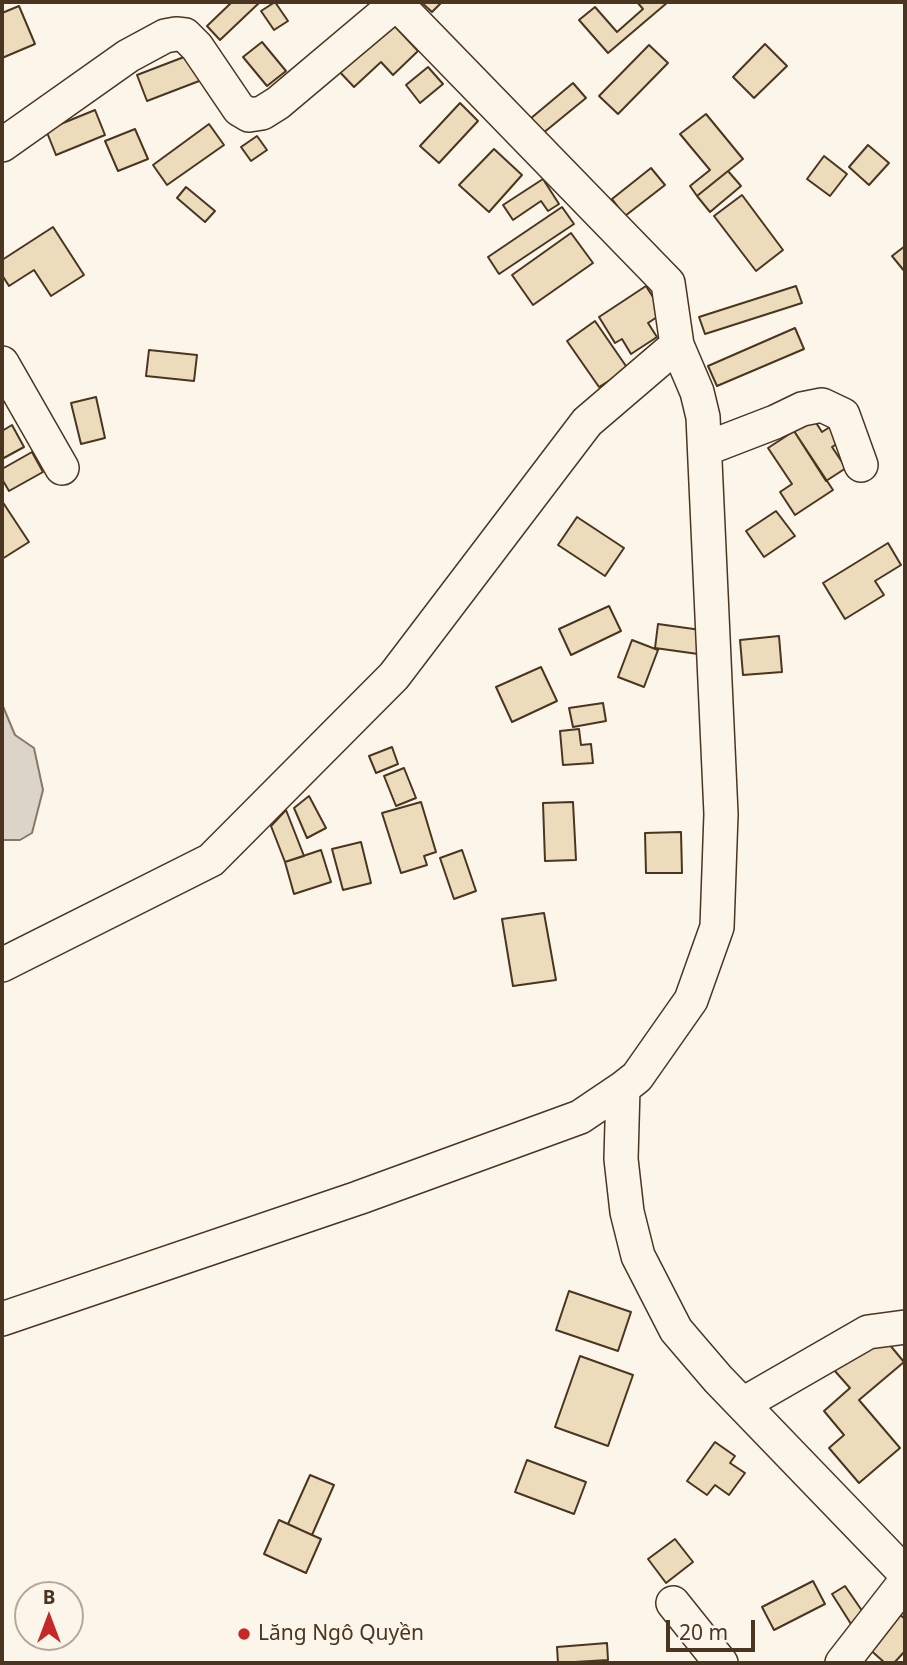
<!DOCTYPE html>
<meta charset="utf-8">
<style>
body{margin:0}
#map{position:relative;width:907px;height:1665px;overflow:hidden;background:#fbf6e9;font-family:"Noto Sans",sans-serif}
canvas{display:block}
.frame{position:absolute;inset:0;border:4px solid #4a3520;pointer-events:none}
.north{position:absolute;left:14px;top:1581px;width:70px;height:70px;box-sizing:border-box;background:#fbf6e9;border:2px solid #b4a999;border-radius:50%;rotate:0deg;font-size:19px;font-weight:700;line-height:28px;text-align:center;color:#4a3520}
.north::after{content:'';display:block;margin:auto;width:24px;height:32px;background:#c62828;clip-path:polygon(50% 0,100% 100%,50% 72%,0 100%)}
.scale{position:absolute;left:666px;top:1620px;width:89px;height:32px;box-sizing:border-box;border:4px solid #4a3520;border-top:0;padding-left:9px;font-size:21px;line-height:24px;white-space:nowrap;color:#4a3520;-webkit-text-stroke:5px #fbf6e9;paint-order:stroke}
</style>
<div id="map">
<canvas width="907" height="1665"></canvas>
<div class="frame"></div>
<div class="north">B</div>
<div class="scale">20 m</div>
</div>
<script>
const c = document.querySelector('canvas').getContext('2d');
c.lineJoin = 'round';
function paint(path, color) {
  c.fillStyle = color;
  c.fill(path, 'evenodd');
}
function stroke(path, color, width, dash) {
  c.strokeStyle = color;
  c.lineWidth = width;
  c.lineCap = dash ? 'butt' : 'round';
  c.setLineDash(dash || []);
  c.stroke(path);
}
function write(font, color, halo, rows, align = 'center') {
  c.font = font + ' "Noto Sans",sans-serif';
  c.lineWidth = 5;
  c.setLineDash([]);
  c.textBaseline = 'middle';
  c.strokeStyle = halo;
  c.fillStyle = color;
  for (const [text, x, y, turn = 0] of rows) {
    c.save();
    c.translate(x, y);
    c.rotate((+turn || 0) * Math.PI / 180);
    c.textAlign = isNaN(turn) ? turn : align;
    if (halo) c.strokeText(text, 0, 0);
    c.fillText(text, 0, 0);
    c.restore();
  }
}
const water = new Path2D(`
 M2,704L15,735L34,748L43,790L32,833L20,840H2Z`);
paint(water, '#dcd4c6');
stroke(water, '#887966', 2);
const building = new Path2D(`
 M232,2H260L220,40L207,26Z
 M275,2L288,21L274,30L261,11Z
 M421,2H442L432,12Z
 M637,2H668L608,53L579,20L595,7L617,32L643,9Z
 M19,6L35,44L2,58V13Z
 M388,19L418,51L393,75L381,62L354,87L336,68Z
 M262,42L286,71L267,86L243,57Z
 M765,44L787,66L754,98L733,77Z
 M649,45L668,63L618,114L599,96Z
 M197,52L207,78L147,101L137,75Z
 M428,67L443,84L420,103L406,85Z
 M573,83L586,98L542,134L530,119Z
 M460,103L478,121L439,163L420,146Z
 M95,110L105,135L56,155L46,130Z
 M706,114L743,159L697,196L690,186L710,170L680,134Z
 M209,124L224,145L167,185L153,165Z
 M135,129L148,159L118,171L105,141Z
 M257,136L267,150L251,161L241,147Z
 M868,145L889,163L869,185L849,167Z
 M494,149L522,175L489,212L459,185Z
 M824,156L847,174L830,196L807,179Z
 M651,168L665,185L625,216L612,199Z
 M728,171L741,186L710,212L697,196Z
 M543,179L559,204L548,211L541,201L513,220L503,205Z
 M186,187L215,211L205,222L177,198Z
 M742,195L783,250L756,271L714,216Z
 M562,207L574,224L499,274L488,257Z
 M53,227L84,275L51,296L34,270L9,286L2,275V260Z
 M571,233L593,263L533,305L512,275Z
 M905,246V272L892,256Z
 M646,286L663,313L648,323L657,337L631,354L622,339L615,343L599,317Z
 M796,286L802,303L705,334L699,317Z
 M595,321L628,369L599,387L567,341Z
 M795,328L804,349L717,386L708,366Z
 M149,350L197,355L194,381L146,376Z
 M96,397L105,438L81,444L71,403Z
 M813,418L822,432L833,425L843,440L832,447L846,468L826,481L794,431Z
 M12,425L24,447L2,459V431Z
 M794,431L833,490L795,515L780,492L792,484L768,448Z
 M32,452L43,472L9,491L2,479V469Z
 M2,501L29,542L2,559Z
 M776,511L795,536L764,557L746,531Z
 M577,517L624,548L605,576L558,545Z
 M888,543L901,565L875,581L884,595L845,619L823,583Z
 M609,606L621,631L571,655L559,629Z
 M658,624L701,630L698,654L655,648Z
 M779,636L782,672L743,675L740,640Z
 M632,640L658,650L644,687L618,677Z
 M541,667L557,701L512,722L496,687Z
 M603,703L606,721L573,727L569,708Z
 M579,729L581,745L591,744L593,763L563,765L560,731Z
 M392,747L398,764L376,773L369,756Z
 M404,768L416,798L396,806L384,776Z
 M309,796L326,828L307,838L294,808Z
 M421,802L436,852L424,856L427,865L401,873L382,813Z
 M573,802L576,860L545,861L543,803Z
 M286,810L304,856L285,862L271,826Z
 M681,832L682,873H646L645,833Z
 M361,842L371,883L343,890L332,849Z
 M321,850L331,882L294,894L285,862Z
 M462,850L476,891L454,899L440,858Z
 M544,913L556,980L513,986L502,919Z
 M569,1291L631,1312L618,1351L556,1330Z
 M879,1332L904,1362L859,1400L900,1448L859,1483L829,1448L844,1435L824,1411L850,1388L834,1370Z
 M580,1356L633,1375L608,1446L555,1427Z
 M715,1442L735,1456L730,1463L745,1473L729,1495L715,1485L707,1495L687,1481Z
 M527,1460L586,1482L574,1514L515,1492Z
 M310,1475L334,1485L312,1535L288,1524Z
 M279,1520L321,1539L306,1573L264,1554Z
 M675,1539L693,1562L666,1583L648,1559Z
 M813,1581L825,1604L774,1630L762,1607Z
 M845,1586L865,1615L851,1624L832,1594Z
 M898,1613L905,1619V1651L894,1663H885L867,1647Z
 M607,1643L608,1660L558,1663L557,1647Z`);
paint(building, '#ecdcbc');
stroke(building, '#4a3520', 2);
const minor = new Path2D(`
 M2,145L128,56L165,36L176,34L185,35L197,47L239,109L249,115L262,113L278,103L398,2
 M2,363L62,468
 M705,449L775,422L802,409L822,405L843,415L861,465
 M2,965L211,860L394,676L587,422L677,345L668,283L395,2
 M623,1088L621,1159L627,1212L638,1256L676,1330L718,1379L905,1573
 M2,1319L358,1198L580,1117L623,1088L637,1077L691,1000L717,927L721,814L703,417L697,392L677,345
 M743,1404L868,1332L905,1327
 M673,1603L721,1663
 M842,1663L905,1582`);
stroke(minor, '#4a3520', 36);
stroke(minor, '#fbf6e9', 33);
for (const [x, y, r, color] of [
 [244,1634,7,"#c62828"]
]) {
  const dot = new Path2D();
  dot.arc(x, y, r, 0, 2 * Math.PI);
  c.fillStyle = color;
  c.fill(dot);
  stroke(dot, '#fbf6e9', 2.5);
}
write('21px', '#4a3520', '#fbf6e9', [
 ["Lăng Ngô Quyền",258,1634]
], 'left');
</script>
